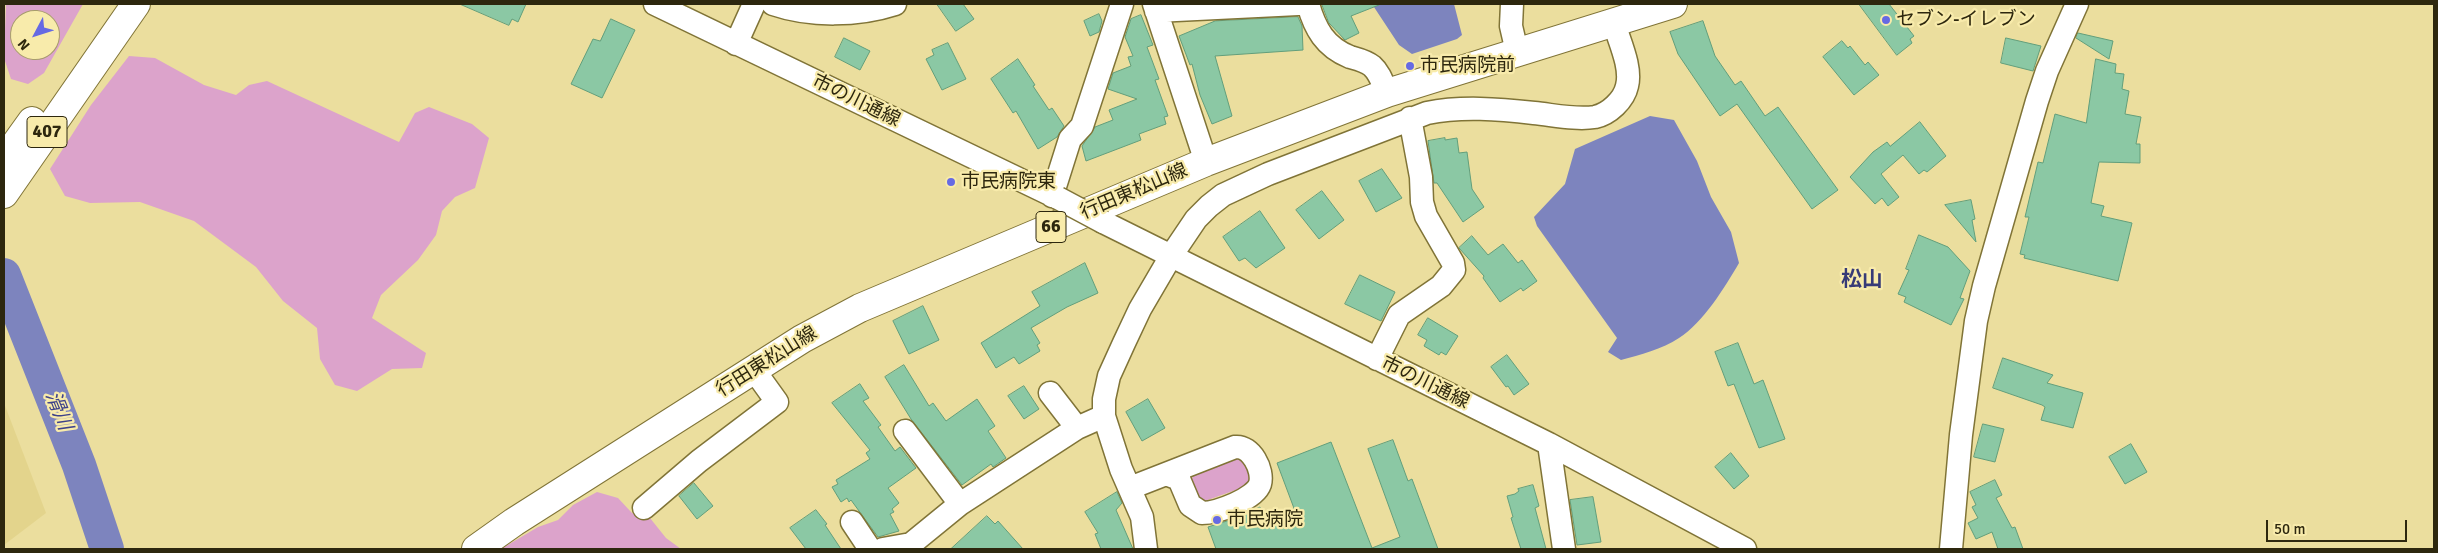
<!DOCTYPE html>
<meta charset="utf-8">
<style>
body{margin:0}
#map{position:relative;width:2438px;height:553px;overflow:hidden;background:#ebde9e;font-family:Signika,sans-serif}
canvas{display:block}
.frame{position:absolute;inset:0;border:5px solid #2d270e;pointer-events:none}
.north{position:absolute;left:10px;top:10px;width:50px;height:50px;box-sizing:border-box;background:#f8ebab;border:1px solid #a79d6c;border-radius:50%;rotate:230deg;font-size:14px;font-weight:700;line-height:20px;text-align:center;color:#2d270e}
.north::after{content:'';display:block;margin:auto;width:18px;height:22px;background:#666ae3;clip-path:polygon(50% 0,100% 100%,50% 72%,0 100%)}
.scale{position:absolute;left:2266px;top:520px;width:141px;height:22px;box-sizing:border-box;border:2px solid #2d270e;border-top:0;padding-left:6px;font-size:15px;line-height:18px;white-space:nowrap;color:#2d270e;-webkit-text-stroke:4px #f8ebab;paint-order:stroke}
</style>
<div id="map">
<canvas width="2438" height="553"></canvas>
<div class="frame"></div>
<div class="north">N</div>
<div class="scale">50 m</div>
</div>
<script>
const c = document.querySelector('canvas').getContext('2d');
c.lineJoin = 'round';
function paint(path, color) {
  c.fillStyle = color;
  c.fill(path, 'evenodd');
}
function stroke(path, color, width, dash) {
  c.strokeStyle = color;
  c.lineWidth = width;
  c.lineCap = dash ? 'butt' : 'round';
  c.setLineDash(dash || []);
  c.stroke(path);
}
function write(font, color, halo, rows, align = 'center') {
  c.font = font + ' Signika,"Noto Sans JP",sans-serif';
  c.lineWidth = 4.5;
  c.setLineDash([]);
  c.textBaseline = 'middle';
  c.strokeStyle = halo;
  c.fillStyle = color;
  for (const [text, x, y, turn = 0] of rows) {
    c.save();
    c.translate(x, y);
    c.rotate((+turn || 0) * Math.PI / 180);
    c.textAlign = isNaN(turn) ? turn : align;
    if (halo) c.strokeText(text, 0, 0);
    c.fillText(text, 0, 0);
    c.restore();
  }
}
paint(new Path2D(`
 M4,403L46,513L4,545Z`), '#e3d48c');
paint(new Path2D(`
 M6,4H83L44,73L28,84L11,79L4,58ZM20,20H50V50H20Z
 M129,56L155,58L204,85L236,95L249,85L267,81L399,142L415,113L429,107L472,124L489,138L475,188L455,197L442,211L436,235L418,260L381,295L372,318L426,353L422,368L392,369L357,391L335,385L320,359L317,328L283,301L256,267L194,221L140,202L90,203L65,196L50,169L91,105Z
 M1234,458C1248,461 1252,474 1247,486L1202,502L1190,483L1194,474Z
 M597,492L618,498L632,513L650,518L666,538L681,549H501L538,527L558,520L573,505Z`), '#dca3cb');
paint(new Path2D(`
 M1372,4H1454L1462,35L1457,39L1412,54L1399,45Z
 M1650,116L1674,120L1697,161L1711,197L1731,232L1739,263C1725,287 1703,323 1679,338C1662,349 1640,355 1621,360L1608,352L1617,338L1537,226L1534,217L1565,184L1575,149Z`), '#7d84be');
stroke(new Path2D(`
 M4,275L79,465L107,549`), '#7d84be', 34);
const building = new Path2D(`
 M460,4H526L518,22L512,19L509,25Z
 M937,4H963L974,19L956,31Z
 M1322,4H1379V5L1351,16L1359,33L1345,40L1329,23Z
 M1859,4H1889L1914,36L1910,39L1912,43L1897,55Z
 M1099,14L1102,21L1099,32L1090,36L1084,21Z
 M1141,15L1153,45L1147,47L1159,79L1155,80L1168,116L1164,117L1166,124L1139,134L1141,140L1086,161L1082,146L1095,127L1113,120L1109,110L1137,99L1108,89L1113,73L1131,66L1128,57L1133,56L1125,37L1131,19Z
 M1298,17L1302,26L1303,50L1215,56L1232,116L1212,124L1200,95L1192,64L1190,65L1179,36L1215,21Z
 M611,19L635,30L602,98L571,84L593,39L600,41Z
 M1703,21L1715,56L1735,85L1741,81L1765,116L1778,107L1838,190L1812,209L1737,104L1720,116L1678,54L1670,32Z
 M2078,33L2113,41L2109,59L2076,38Z
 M844,38L870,51L860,70L835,57Z
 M2006,38L2041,46L2033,71L2001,63Z
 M1842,41L1848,48L1850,46L1865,65L1868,62L1879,75L1854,95L1823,57Z
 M948,43L966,79L942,90L926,59L934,55L932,50Z
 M1018,59L1035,85L1033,86L1049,110L1052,108L1064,126L1057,137L1038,149L1016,111L1013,113L991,79Z
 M2096,59L2116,64L2115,73L2124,74L2122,89L2129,91L2125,114L2141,117L2136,144H2140V163L2099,162L2091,203L2104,206L2101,216L2132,223L2118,281L2024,258L2025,255L2020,254L2029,217H2025L2038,162L2043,163L2055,114L2086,123Z
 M1920,122L1946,156L1927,172L1924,170L1919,174L1903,155L1881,174L1899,197L1888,206L1882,198L1875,204L1850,177L1873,152L1887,142L1890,146Z
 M1445,138V140L1457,138L1459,153L1467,152L1472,189L1484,207L1463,222L1437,183H1434L1428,141Z
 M1382,169L1402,198L1376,212L1359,181Z
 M1322,191L1344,220L1319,239L1296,210Z
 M1971,200L1975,219L1972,220L1976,242L1945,205Z
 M1260,211L1285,248L1256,268L1245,258L1239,261L1223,237Z
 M1919,235L1948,247L1970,271L1960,298L1964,299L1951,325L1904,302L1906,297L1898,294L1909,270L1906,269Z
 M1472,236L1488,255L1503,244L1518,263L1522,260L1537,281L1523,291L1521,288L1500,302L1483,278L1484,276L1459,248Z
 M1085,263L1098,293L1067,307L1031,328L1040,343L1037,345L1040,351L1019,364L1014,357L996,368L981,343L1040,306L1032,292Z
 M1360,275L1395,292L1381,321L1345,304Z
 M923,306L939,340L909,354L893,321Z
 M1428,318L1458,336L1446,355L1441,352L1439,355L1424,346L1427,340L1418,335Z
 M1738,343L1754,384L1763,380L1785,439L1759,448L1734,384L1728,386L1715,352Z
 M1507,355L1529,384L1514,395L1508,386L1506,387L1491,367Z
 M2003,358L2053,375L2047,383L2083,393L2073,428L2041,420L2045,407L2042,405L1993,388Z
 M904,365L929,406L933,403L946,421L977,399L995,426L988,431L1006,458L993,467L991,464L962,485L911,419L885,377Z
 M860,384L869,398L863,401L881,425L878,427L895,451L900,447L916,468L888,488L899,503L892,509L894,512L890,514L899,531L878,537L851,500L849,502L847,498L841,502L832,487L838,484L836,480L870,459L866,453L870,450L832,403Z
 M1024,386L1039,409L1024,419L1008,396Z
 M1148,399L1165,428L1142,441L1126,412Z
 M1983,424L2004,429L1995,462L1974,457Z
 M1393,440L1408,481L1412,479L1438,549H1216L1208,527L1230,520L1260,507L1266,522L1295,511L1277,463L1331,442L1372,548L1400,537L1368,449Z
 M2131,444L2147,472L2125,484L2109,457Z
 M1731,453L1749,476L1734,489L1715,467Z
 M1995,480L2002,495L1996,498L2012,528L2015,527L2023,549H1998L1992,532L1976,539L1968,523L1978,518L1972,507L1976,505L1970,492Z
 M694,483L713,506L697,519L679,496Z
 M1533,485L1539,506L1535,508L1546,549H1521L1511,518L1513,517L1507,496L1515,494L1519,491L1518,489Z
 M1117,492L1122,503L1116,510L1133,549H1101L1095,534L1098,533L1085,512Z
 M1593,497L1601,542L1577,545L1570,500Z
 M816,510L827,524L825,525L841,549H806L790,528Z
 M987,516L995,524L998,521L1023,549H951Z`);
paint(building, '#8bc8a4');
stroke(building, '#629e7b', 1);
const minor = new Path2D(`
 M655,4L1058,198
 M773,4C811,17 858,16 895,4
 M1154,4L1206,162
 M1308,4C1315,29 1325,47 1350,57C1357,59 1366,61 1372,66C1380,73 1383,84 1387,93
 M1512,4L1511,26L1517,52
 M1156,11L1298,4
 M736,44L754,4
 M1052,196L1070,139L1082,126L1122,4
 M1103,222L1549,444L1745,549
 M1377,359L1399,315L1441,286L1454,270L1453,263L1426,216L1422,202L1421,177L1410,118
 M1050,393L1077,428
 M905,431L960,504
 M1549,444L1564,549
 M1130,488L1235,447C1251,445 1264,470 1260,484C1255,499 1217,513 1202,513L1190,505L1179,479L1166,474
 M644,508L699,461L777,402L754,370
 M852,522L870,549
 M883,549L911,544L960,504L1077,428L1104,416
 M1146,549L1142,517L1121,469L1104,416V399L1109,376L1124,343L1140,309L1171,256L1196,219L1209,206L1223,195L1268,174L1427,113C1461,106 1499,109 1534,113C1554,115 1576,120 1595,117C1609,114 1624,100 1627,86C1632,67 1619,41 1614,23
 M1951,549L1961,435L1976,321L1984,286L2037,101L2047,71L2077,4`);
const major = new Path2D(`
 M476,549L514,522L802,339L860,308L1206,162L1387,93L1673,4`);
const highway = new Path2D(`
 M4,160L32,121
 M4,194L136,4`);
stroke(minor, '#807437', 25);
stroke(major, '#807437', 30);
stroke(highway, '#807437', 30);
stroke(minor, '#fff', 22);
stroke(major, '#fff', 28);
stroke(highway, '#fff', 28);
const minorBridge = new Path2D(`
 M1058,198L1103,222`);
stroke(minorBridge, '#807437', 25, []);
stroke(minorBridge, '#fff', 22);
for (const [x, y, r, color] of [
 [1886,20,5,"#666ae3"],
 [1410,66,5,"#666ae3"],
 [951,182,5,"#666ae3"],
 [1217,520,5,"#666ae3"]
]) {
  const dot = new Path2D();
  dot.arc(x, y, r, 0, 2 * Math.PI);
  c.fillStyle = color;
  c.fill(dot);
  stroke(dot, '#f8ebab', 2);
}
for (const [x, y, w] of [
 [47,132,40],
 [1051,227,30]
]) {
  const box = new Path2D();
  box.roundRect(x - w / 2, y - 15.5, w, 31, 4);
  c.fillStyle = '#f8ebab';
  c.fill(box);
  stroke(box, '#2d270e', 1);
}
write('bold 18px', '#2d270e', null, [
 ["407",47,132],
 ["66",1051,227]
]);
write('19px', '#2d270e', '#f8ebab', [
 ["セブン-イレブン",1896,20],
 ["市民病院前",1420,66],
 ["市民病院東",961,182],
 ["市民病院",1227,520]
], 'left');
write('19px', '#2d270e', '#f8ebab', [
 ["市の川通線",856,101,26],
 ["行田東松山線",1134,192,-23],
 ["行田東松山線",767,362,-32],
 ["市の川通線",1425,383,26]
]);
write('italic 20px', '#3e428a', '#f8ebab', [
 ["滑川",58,411,68]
]);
write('bold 21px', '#373b77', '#f8ebab', [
 ["松山",1862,280]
]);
</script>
